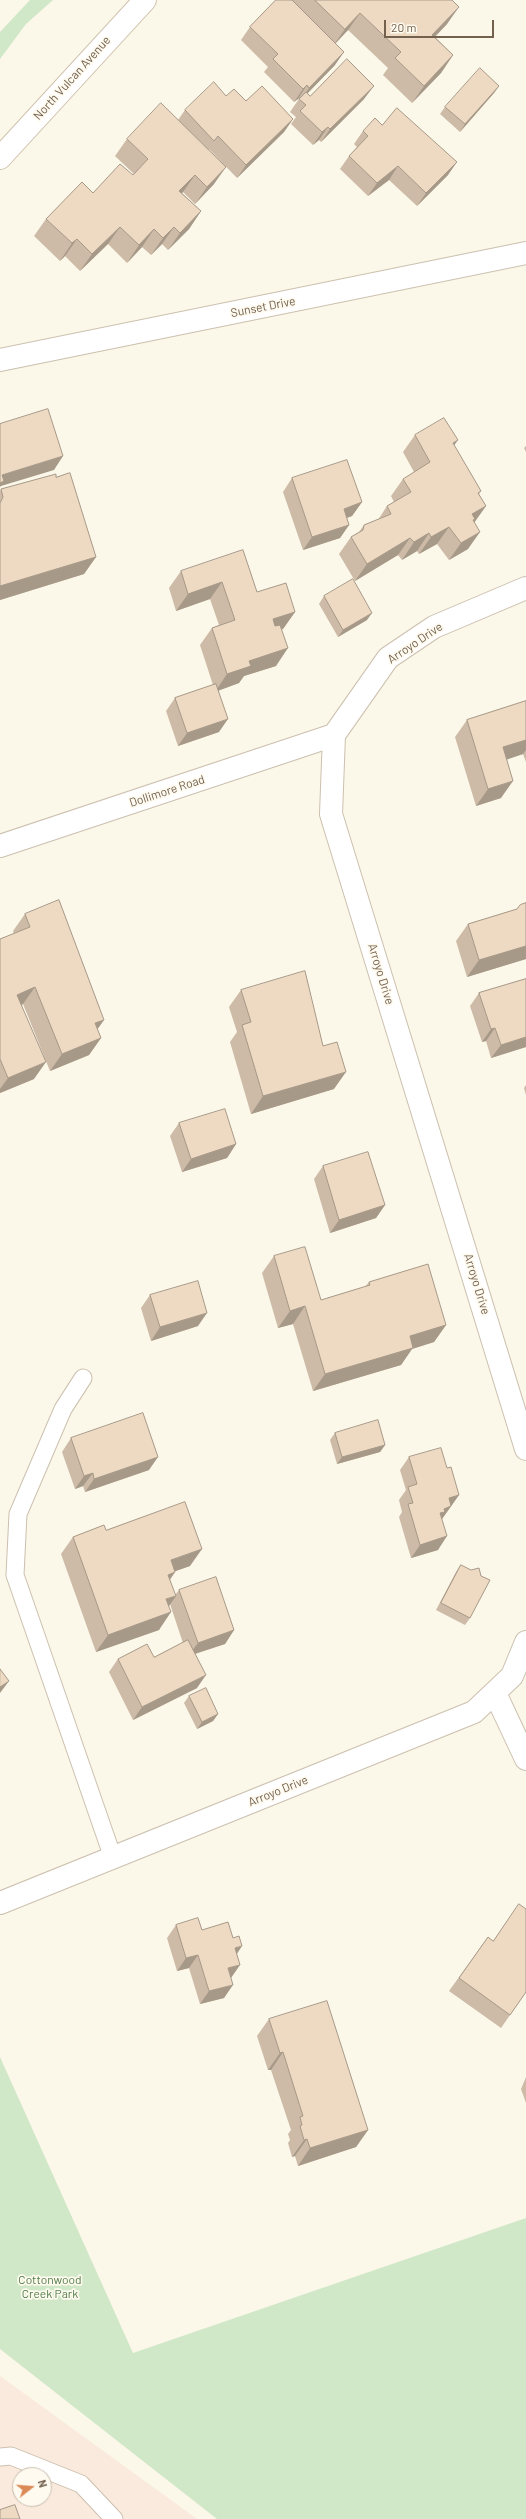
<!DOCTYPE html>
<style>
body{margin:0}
#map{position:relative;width:526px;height:2519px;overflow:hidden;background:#fbf7e9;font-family:Barlow,sans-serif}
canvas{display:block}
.north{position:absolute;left:12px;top:2467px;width:40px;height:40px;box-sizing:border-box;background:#fefaef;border:1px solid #c6bdaf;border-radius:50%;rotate:73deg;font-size:11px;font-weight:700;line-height:16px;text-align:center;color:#73614e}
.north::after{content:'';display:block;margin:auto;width:14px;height:18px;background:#db8957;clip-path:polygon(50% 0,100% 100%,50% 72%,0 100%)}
.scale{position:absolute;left:384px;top:20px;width:110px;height:18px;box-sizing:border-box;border:2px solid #73614e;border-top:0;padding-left:5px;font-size:12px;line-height:14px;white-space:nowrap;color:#73614e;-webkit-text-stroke:3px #fefaef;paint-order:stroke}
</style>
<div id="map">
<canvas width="526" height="2519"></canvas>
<div class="north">N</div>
<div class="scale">20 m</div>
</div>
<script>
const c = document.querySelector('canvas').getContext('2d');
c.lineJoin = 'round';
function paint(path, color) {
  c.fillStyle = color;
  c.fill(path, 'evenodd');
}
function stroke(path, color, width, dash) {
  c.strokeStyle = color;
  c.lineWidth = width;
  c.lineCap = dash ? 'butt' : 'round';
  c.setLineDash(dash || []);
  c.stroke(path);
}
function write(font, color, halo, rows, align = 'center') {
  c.font = font + ' Barlow,sans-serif';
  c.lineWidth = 3.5;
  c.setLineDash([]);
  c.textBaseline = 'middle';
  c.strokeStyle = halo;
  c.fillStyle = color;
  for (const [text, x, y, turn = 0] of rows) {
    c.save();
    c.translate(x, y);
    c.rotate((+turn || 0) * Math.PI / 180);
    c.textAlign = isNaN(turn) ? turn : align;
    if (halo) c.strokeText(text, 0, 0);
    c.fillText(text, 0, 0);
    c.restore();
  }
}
paint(new Path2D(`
 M0,2376L197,2519H0ZM20,2475H44V2499H20Z`), '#faeadd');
paint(new Path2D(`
 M30,0H53L26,24L0,59V32Z
 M0,2057L133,2353L526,2218V2519H217L0,2349Z`), '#d0e8c8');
const lane = new Path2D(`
 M83,1378L63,1409L18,1514L15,1575L113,1858
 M0,2457L11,2456L81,2484L114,2519`);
const street = new Path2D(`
 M0,360L526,253
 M526,588L434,627L388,658L334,735L331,814L526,1449
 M0,846L334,735
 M495,1693L526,1759
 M0,1903L474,1712L512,1676L526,1642`);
const secondary = new Path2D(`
 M0,158L145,0`);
stroke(lane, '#ccc0af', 19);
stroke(street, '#ccc0af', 24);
stroke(secondary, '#cfc1ad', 24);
stroke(lane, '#fff', 17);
stroke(street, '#fff', 22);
stroke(secondary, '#fff', 22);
paint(new Path2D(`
 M276,0H452L447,24L435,37L453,55L441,73L412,103L383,75L388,68L348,30L336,43L335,65L307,94L310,96L364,99L321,142L319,140L313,145L291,124L296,117L290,112L299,99H298L294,102L264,72L268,67L241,40L250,27Z
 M499,86L494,93L460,132L440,114L445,107Z
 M226,96L246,101L293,119L284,132L237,178L209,149V150L214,184L195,204L183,192L182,193L201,211L189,229L168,250L162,244L151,255L142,247L127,263L108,244L80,271L65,256L60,261L34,236L46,219L93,193L133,175L134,174L115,156L127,139L178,120L185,110Z
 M382,125L448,175L417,206L389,180L368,196L340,169L349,156L357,147L354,144L363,131Z
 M415,435L454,446L481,491L479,494L486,506L474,522L468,549L449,560L437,544L419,554L417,551L402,560L398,555L355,581L339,554L351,537L359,532L364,525L378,520L387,506L394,502L391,496L403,479L414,472L403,452Z
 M526,446V452L524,448Z
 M56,477L96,557L84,574L0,600V491L1,489Z
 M292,478L362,502L352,516L347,518L349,525L340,538L303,550L283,492Z
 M181,571L257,592L295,612L283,629H282L276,666L244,676L239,683L219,690V732L178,746L166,711L175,698L213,685L200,645L212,628L219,625L210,599L176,611L169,588Z
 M324,596L367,620L338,637L319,604Z
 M526,701V762L523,754L507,759L501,798L476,806L455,737L467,720Z
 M526,903V959L467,977L456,941L468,924L517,909Z
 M25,914L97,1029L101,1038L89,1055L50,1071L23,1004L22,1005L34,1079L0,1093V939L14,934L13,931Z
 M526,979V1047L491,1058L486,1041L482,1042L470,1006L479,993Z
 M241,990L334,1089L251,1114L230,1042L237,1032L229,1007Z
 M526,1085V1095L524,1088Z
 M179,1123L236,1144L227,1158L182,1172L170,1136Z
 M323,1166L385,1205L376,1218L330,1233L314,1179Z
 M274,1256L321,1300L365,1287L369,1282L446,1325L434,1342L412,1349L401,1365L313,1391L293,1324L278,1328L262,1273Z
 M150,1295L198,1326L151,1341L141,1308Z
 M335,1433L385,1445L380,1452L337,1464L330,1440Z
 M71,1438L149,1470L85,1492L83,1486L75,1489L62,1452Z
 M409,1457L447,1468L459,1495L442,1519L438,1550L411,1558L399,1517L402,1512L399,1500L406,1490L400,1470Z
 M106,1530L190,1566L175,1571V1572L170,1580L175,1595L179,1590L234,1630L225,1644L195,1654L197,1688L133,1720L109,1672L118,1659L154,1657L183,1643L170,1604L159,1630L96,1652L61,1554L73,1537Z
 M461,1565L470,1618L465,1625L436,1610L456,1572Z
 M189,1696L218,1714L213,1721L197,1729L184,1703Z
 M176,1925L202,1930L237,1953L231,1978L224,1998L200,2004L189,1968L177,1971L167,1938Z
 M488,1937L493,1941L526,1992L501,2028L449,1991Z
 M269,2019L368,2130L356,2147L298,2166L295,2156L292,2157L288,2143L290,2140L288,2134L291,2130L271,2070H268L257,2036Z
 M526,2077V2103L521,2089Z`), '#cdbba7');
paint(new Path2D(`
 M459,7L447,24L420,52L432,35Z
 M360,13L348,30L333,46L345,29Z
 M344,52L335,65L300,101L309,88Z
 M453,55L441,73L412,103L424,86Z
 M307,85L298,99L294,102L303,89Z
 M374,86L364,99L321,142L330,129Z
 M499,86L494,93L460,132L465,124Z
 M293,119L284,132L237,178L246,165Z
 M328,127L319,140L313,145L322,132Z
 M457,162L448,175L417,206L426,193Z
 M398,166L389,180L368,196L377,183Z
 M226,167L214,184L195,204L207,187Z
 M195,175L183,192L167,208L179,191Z
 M201,211L189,229L168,250L180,233Z
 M120,227L108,244L80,271L92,254Z
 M174,227L162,244L151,255L163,238Z
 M154,229L142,247L127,263L139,245Z
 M77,239L65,256L60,261L72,243Z
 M458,440L446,457L453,443Z
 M63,456L54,470L1,486L0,487V478L2,475Z
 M362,502L352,516L335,522L344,509Z
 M486,506L474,523L472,514Z
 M349,525L340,538L303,550L312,537Z
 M449,527L437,544L419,554L431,537Z
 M480,532L468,549L449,560L461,543Z
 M429,533L417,551L402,560L414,542Z
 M410,538L398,555L355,581L367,564Z
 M96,557L84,574L0,600V586Z
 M222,582L210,599L176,611L188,594Z
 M295,612L283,629L261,636L273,619Z
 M372,613L367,620L338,637L343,630Z
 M288,648L276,666L244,676L239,683L215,692L227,674L249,661Z
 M228,719L219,732L178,746L187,733Z
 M526,740V750L523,754L491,765L503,747Z
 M513,781L501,798L476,806L488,789Z
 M526,946V959L467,977L479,960Z
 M35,987L23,1004L5,1012L17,995Z
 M104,1020L92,1037L95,1023Z
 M495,1028L486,1041L482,1042L491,1029Z
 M526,1037V1047L491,1058L501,1045Z
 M101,1038L89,1055L50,1071L62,1054Z
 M46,1062L34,1079L0,1093V1089L8,1078Z
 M346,1072L334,1089L251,1114L263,1096Z
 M236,1144L227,1158L182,1172L191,1159Z
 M385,1205L376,1218L330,1233L339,1220Z
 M305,1306L293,1324L278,1328L290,1311Z
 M207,1313L198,1326L151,1341L160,1327Z
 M446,1325L434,1342L412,1349L401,1365L313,1391L325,1374L410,1336Z
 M385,1445L380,1452L337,1464L342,1457Z
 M158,1457L149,1470L85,1492L94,1479Z
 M93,1473L83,1486L75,1489L84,1476Z
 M459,1495L442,1519L431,1527L449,1498Z
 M447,1536L438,1550L411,1558L420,1545Z
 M202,1549L190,1566L159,1577L171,1560Z
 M175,1572L163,1589L168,1575Z
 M176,1596L164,1613L166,1599Z
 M171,1612L159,1630L96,1652L108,1635Z
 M234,1630L225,1644L188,1656L198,1643Z
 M206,1675L197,1688L133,1720L142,1707Z
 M9,1681L0,1693V1687Z
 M218,1714L213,1721L197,1729L202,1722Z
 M242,1946L233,1960L235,1948Z
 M198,1955L189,1968L177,1971L186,1958Z
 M240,1965L231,1978L228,1968Z
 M233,1985L224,1998L200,2004L209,1991Z
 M283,2052L271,2070H268L280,2053Z
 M368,2130L356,2147L298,2166L310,2148Z
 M307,2139L295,2156L292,2157L304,2140Z`), '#a79988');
const building = new Path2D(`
 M276,0H292L344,52L309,88L307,85L303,89L273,59L278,54L250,27Z
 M315,0H452L459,7L432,35L453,55L424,86L395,58L401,52L360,13L345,29Z
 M347,59L374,86L330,129L328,127L322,132L300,111L306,105L299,99L306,92L310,96Z
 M480,68L499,86L465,124L445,107Z
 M214,82L226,96L234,89L246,101L262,86L293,119L246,165L218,136L214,141L185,110Z
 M161,103L226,167L207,187L195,175L179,191L201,211L180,233L174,227L163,238L154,229L139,245L120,227L92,254L77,239L72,243L46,219L82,182L93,193L120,164L133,175L148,159L127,139Z
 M397,108L457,162L426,193L398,166L377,183L349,156L368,136L363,131L375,118L382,125Z
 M48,409L63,456L2,475L4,481L0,483V424Z
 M444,418L458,440L453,443L481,491L478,493L486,506L472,514L475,519L473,520L480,532L461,543L449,527L431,537L429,533L414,542L410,538L367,564L351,537L363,530L364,525L391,514L387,506L411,492L403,479L430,462L415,435Z
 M347,460L362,502L344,509L349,525L312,537L292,478Z
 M70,473L96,557L0,586V503L3,497L1,489L56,474V477Z
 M243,550L257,592L286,583L295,612L273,619L275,626L280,625L288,648L249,661L251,666L227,674L212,628L235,620L222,582L188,594L181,571Z
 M353,579L372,613L343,630L324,596Z
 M216,684L228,719L187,733L175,698Z
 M526,701V740L503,747L513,781L488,789L467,720Z
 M59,900L104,1020L95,1023L101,1038L62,1054L35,987L17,995L46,1062L8,1078L0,1059V939L30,927L25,914Z
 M526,903V946L479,960L468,924L517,909L520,905Z
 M305,971L323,1046L337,1042L346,1072L263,1096L242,1025L251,1022L241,990Z
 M526,979V1037L501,1045L495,1028L491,1029L479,993Z
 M225,1109L236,1144L191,1159L179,1123Z
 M368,1152L385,1205L339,1220L323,1166Z
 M305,1247L321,1300L370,1285L369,1282L428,1264L446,1325L410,1336L413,1348L325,1374L305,1306L290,1311L274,1256Z
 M198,1281L207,1313L160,1327L150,1295Z
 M143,1413L158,1457L94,1479L93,1473L84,1476L71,1438Z
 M378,1420L385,1445L342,1457L335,1433Z
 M441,1448L447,1468L451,1467L459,1495L449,1498L451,1506L444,1509L445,1512L440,1513L447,1536L420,1545L408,1504L413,1503L408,1487L417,1484L409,1457Z
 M185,1502L202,1549L171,1560L175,1572L168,1575L176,1596L166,1599L171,1612L108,1635L73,1537L104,1525L106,1530Z
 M461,1565L471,1570L479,1568L481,1576L490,1580L470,1618L441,1603Z
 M216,1577L234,1630L198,1643L179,1590Z
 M188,1640L206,1675L142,1707L118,1659L147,1644L154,1657Z
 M0,1669L9,1681L0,1687Z
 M206,1688L218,1714L202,1722L189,1696Z
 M519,1904L526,1909V1992L510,2015L459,1978L488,1937L493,1941Z
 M198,1918L202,1930L228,1922L233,1938L239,1936L242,1946L235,1948L240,1965L228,1968L233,1985L209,1991L198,1955L186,1958L176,1925Z
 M327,2001L368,2130L310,2148L307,2139L304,2140L300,2126L302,2125L300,2117L303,2116L283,2052L280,2053L269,2019Z
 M15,2505L20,2519H0V2510Z`);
paint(building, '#eedac2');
stroke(building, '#a79988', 1);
write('12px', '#73614e', '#fefaef', [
 ["North Vulcan Avenue",72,78,-48],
 ["Sunset Drive",263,307,-11],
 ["Arroyo Drive",415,643,-34],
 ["Dollimore Road",167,791,-18],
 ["Arroyo Drive",381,974,73],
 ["Arroyo Drive",477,1284,73],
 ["Arroyo Drive",278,1791,-22]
]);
write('12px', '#527e4a', '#fefaef', [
 ["Cottonwood",50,2280],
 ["Creek Park",50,2294]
]);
</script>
